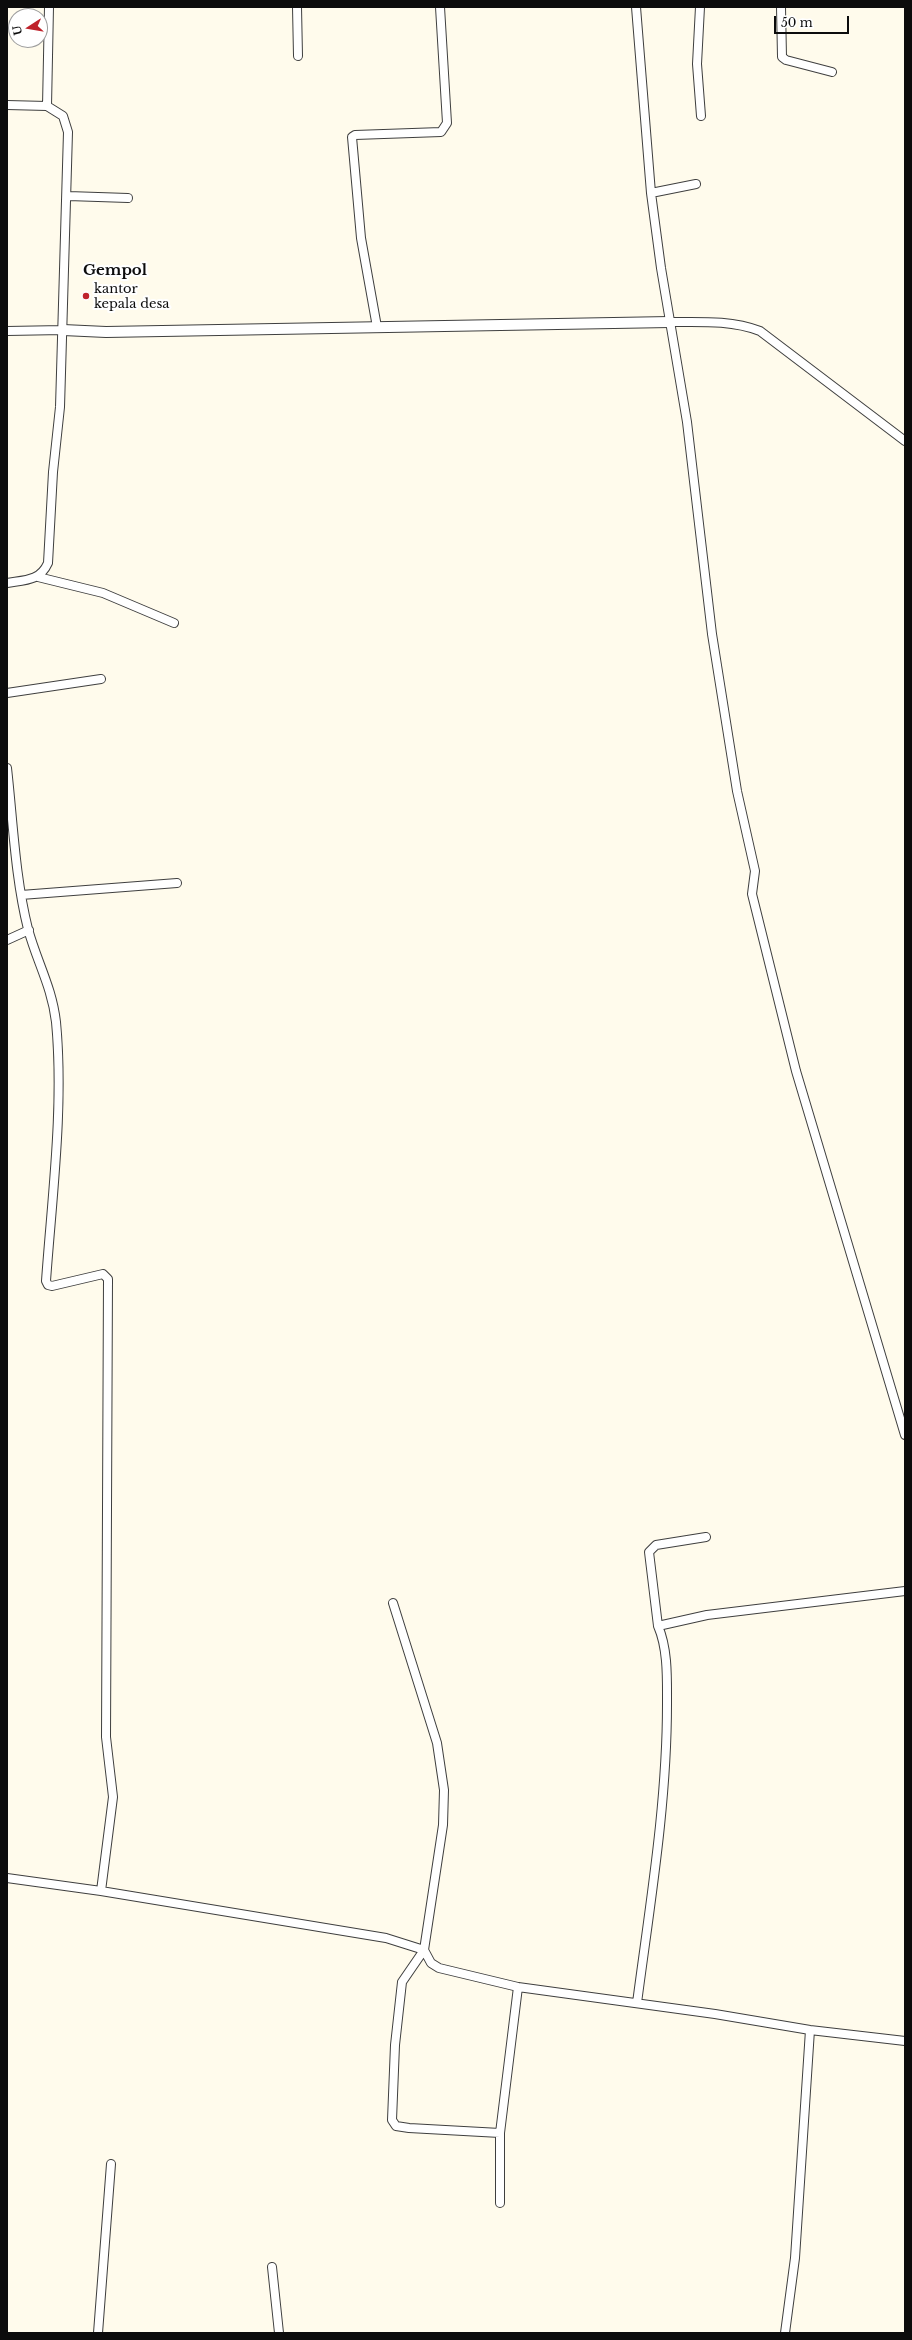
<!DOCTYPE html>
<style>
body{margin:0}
#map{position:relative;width:912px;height:2340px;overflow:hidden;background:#fffbec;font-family:"Libre Baskerville",serif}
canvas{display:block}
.frame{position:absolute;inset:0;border:8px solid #0c0c0c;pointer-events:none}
.north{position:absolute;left:8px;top:8px;width:40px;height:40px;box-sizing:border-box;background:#fff;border:1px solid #9e9e9e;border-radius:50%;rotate:258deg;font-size:11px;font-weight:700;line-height:16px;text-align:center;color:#0c0c0c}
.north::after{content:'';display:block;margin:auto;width:14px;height:18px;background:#bf222b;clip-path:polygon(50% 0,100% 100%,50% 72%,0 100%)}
.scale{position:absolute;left:774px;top:16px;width:75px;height:18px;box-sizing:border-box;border:2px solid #0c0c0c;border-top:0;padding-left:5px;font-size:12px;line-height:14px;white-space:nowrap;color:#0c0c0c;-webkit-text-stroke:3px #fff;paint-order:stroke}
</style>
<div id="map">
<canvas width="912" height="2340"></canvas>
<div class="frame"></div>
<div class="north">U</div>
<div class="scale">50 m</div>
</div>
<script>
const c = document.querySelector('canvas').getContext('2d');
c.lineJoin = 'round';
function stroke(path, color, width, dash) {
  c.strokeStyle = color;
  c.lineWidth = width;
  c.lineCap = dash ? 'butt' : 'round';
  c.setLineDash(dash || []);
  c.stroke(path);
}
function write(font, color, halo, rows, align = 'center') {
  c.font = font + ' "Libre Baskerville",serif';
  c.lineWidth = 4;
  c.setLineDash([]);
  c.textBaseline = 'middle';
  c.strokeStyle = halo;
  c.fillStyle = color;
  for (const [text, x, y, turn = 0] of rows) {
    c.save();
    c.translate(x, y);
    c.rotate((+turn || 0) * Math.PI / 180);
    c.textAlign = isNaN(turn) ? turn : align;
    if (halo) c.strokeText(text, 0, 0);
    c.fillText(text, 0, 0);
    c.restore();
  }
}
const minor = new Path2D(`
 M297,7L298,56
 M636,7L651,193L661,268L687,422L712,634L737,791L755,871L752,894L796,1071L905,1435
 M700,7L697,64L701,116
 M781,7L782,57L786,60L832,72
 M7,105L47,106
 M651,193L696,184
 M68,196L128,198
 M670,322C700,322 731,320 760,331L905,441
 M377,327L361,238L352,137L355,135L441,132L447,123L440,7
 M7,331L63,330
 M38,577L103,593L174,623
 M7,583C25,580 40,581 48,563L53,472L60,407L68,132L63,116L47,106L49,7
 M7,693L101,679
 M7,768C13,821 15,877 28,929C37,962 52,987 56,1022C64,1106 52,1197 46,1281L48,1285L52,1286L103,1274L108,1279L106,1737L113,1797L101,1891
 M21,895L177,883
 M7,940L29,930
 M393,1603L437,1743L444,1790L443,1825L424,1950L402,1982L395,2045L392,2120L396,2126L409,2128L500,2133
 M658,1626L649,1552L656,1545L706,1537
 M7,1878L101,1891L386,1938L424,1950L431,1963L439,1968L518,1987L715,2014L810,2030L905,2041
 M637,2003C650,1904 667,1804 667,1704C667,1678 668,1649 658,1626L707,1615L905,1591
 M500,2203V2133L518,1987
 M272,2267L279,2333
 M98,2333L111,2164
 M785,2333L795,2258L810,2030`);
const tertiary = new Path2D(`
 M63,330L106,332L670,322`);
stroke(minor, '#3f3f3f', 10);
stroke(tertiary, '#3f3f3f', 12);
stroke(minor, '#fff', 8);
stroke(tertiary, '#fff', 10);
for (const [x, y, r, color] of [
 [86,296,4,"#bf222b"]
]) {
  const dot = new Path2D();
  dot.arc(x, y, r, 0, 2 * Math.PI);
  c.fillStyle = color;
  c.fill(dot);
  stroke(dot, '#fff', 1.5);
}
write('13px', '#0c0c0c', '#fff', [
 ["kantor",94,289],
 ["kepala desa",94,304]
], 'left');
write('bold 15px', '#0c0c0c', '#fff', [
 ["Gempol",115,271]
]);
</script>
